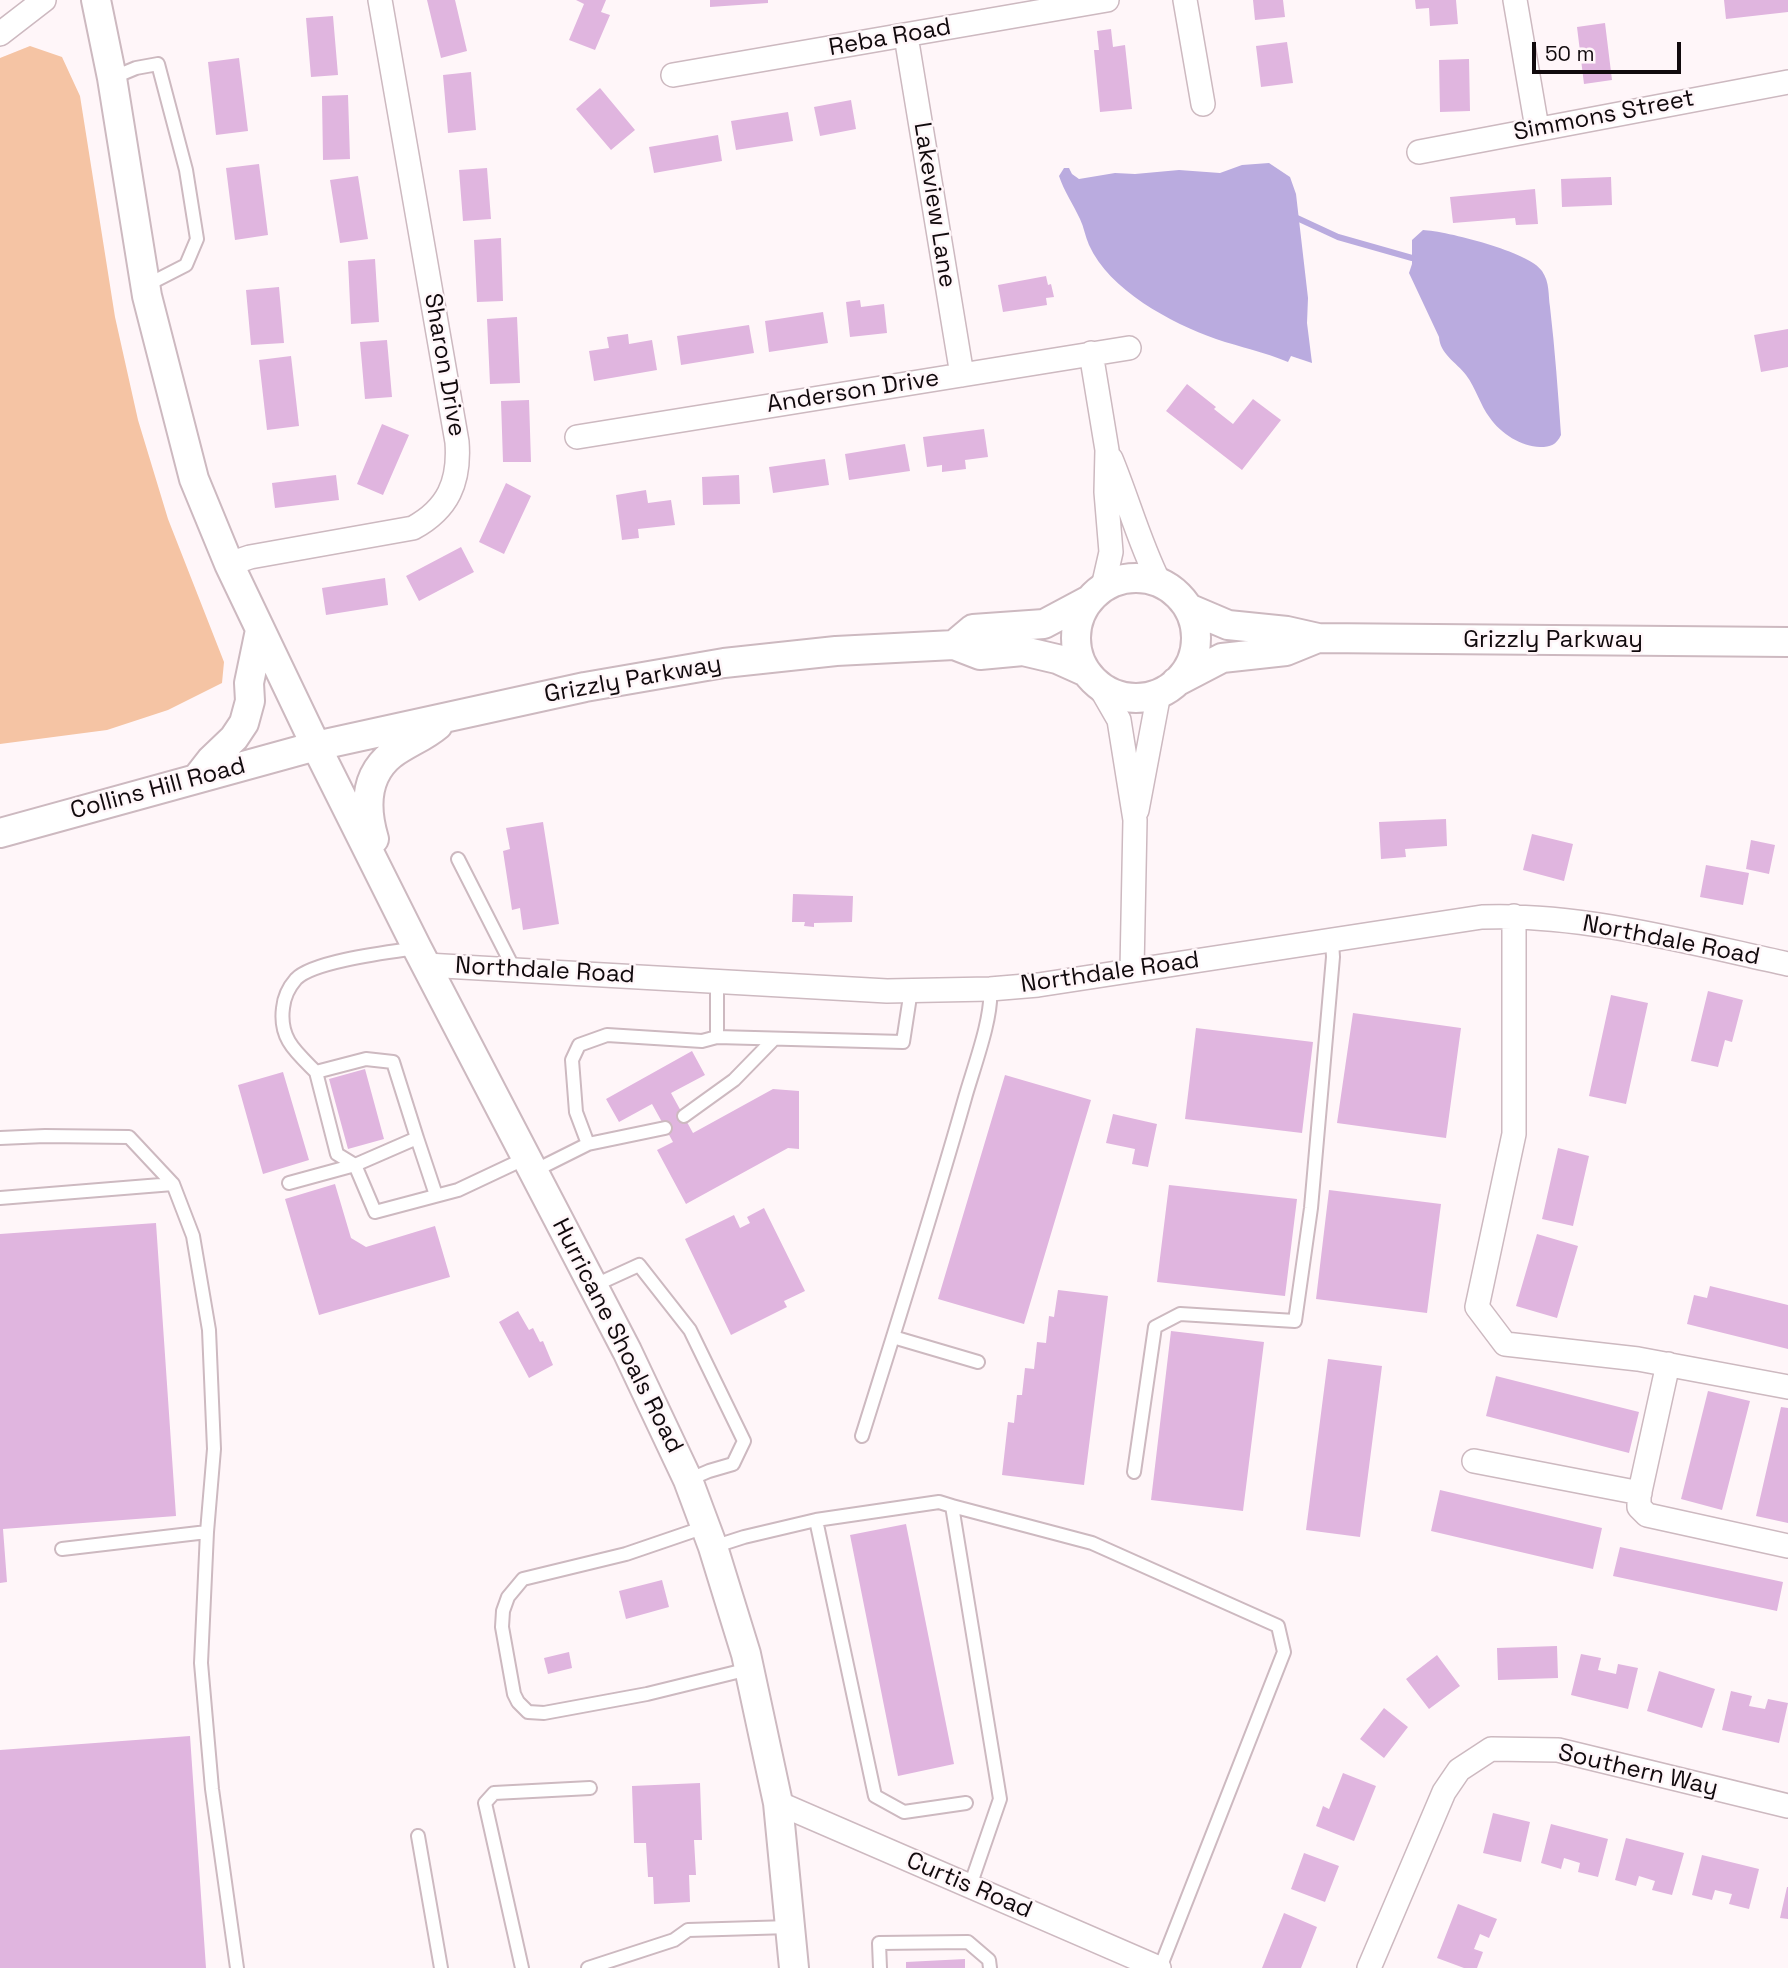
<!DOCTYPE html>
<style>
body{margin:0}
#map{position:relative;width:1788px;height:1968px;overflow:hidden;background:#fff6f9;font-family:"Space Grotesk",sans-serif}
canvas{display:block}
.scale{position:absolute;left:1532px;top:42px;width:149px;height:32px;box-sizing:border-box;border:4px solid #110a0d;border-top:0;padding-left:9px;font-size:21px;line-height:24px;white-space:nowrap;color:#110a0d;-webkit-text-stroke:5px #fff6f9;paint-order:stroke}
</style>
<div id="map">
<canvas width="1788" height="1968"></canvas>
<div class="scale">50 m</div>
</div>
<script>
const c = document.querySelector('canvas').getContext('2d');
c.lineJoin = 'round';
function paint(path, color) {
  c.fillStyle = color;
  c.fill(path, 'evenodd');
}
function stroke(path, color, width, dash) {
  c.strokeStyle = color;
  c.lineWidth = width;
  c.lineCap = dash ? 'butt' : 'round';
  c.setLineDash(dash || []);
  c.stroke(path);
}
function write(font, color, halo, rows, align = 'center') {
  c.font = font + ' "Space Grotesk",sans-serif';
  c.lineWidth = 5;
  c.setLineDash([]);
  c.textBaseline = 'middle';
  c.strokeStyle = halo;
  c.fillStyle = color;
  for (const [text, x, y, turn = 0] of rows) {
    c.save();
    c.translate(x, y);
    c.rotate((+turn || 0) * Math.PI / 180);
    c.textAlign = isNaN(turn) ? turn : align;
    if (halo) c.strokeText(text, 0, 0);
    c.fillText(text, 0, 0);
    c.restore();
  }
}
paint(new Path2D(`
 M30,46L62,57L80,96L115,317L138,420L168,519L224,662L222,683L168,710L107,730L0,744V58Z`), '#f5c4a4');
paint(new Path2D(`
 M1269,163L1290,177L1296,194L1308,298L1307,323L1312,363L1291,356L1288,362C1264,352 1240,347 1216,339C1171,323 1109,290 1089,245C1085,236 1084,227 1080,219C1073,204 1064,191 1059,176L1064,168H1069L1072,174L1079,179L1115,173L1135,174L1179,170L1220,173L1242,165Z
 M1423,230C1446,231 1530,252 1542,271C1550,283 1548,294 1550,307C1555,350 1558,392 1561,435C1556,445 1551,447 1540,447C1522,447 1500,433 1490,418C1480,405 1476,388 1466,375C1456,362 1440,354 1439,337L1409,273L1412,264V240Z`), '#baabdf');
stroke(new Path2D(`
 M1297,218L1338,237L1412,258`), '#baabdf', 6);
paint(new Path2D(`
 M427,0H455L467,51L441,58Z
 M576,0H606L601,12L610,15L595,50L569,40L584,4Z
 M710,0H768V3L710,7Z
 M1253,0H1283L1285,17L1255,20Z
 M1415,0H1456L1458,24L1430,26L1429,8L1416,9Z
 M1724,0H1788V12L1726,19Z
 M333,16L338,75L311,77L306,18Z
 M1605,23L1612,80L1584,84L1577,27Z
 M1111,29L1113,47L1125,45L1132,109L1100,112L1094,50H1099L1097,31Z
 M1287,42L1293,83L1261,87L1256,46Z
 M239,58L248,131L216,135L208,62Z
 M1469,59L1470,111L1440,112L1439,60Z
 M471,72L476,130L448,133L443,75Z
 M600,88L635,130L611,150L576,109Z
 M348,95L350,159L323,160L322,96Z
 M851,100L856,129L820,136L814,107Z
 M788,112L793,141L736,150L731,121Z
 M718,135L722,161L654,173L649,147Z
 M259,164L268,235L235,240L226,168Z
 M487,168L491,219L463,221L459,170Z
 M358,176L368,239L340,243L330,180Z
 M1611,177L1612,205L1562,207L1561,179Z
 M1535,189L1538,224L1516,225L1515,218L1453,223L1450,197Z
 M501,238L503,301L477,302L474,240Z
 M375,259L379,322L351,324L348,261Z
 M1046,276L1048,285L1051,284L1054,297L1046,298L1047,305L1003,312L998,285Z
 M279,287L284,343L251,345L246,290Z
 M860,300L861,307L884,304L887,333L850,337L846,302Z
 M823,312L828,343L769,352L765,321Z
 M517,317L520,383L490,384L487,319Z
 M749,325L754,353L681,365L677,336Z
 M1788,329V367L1761,372L1754,335Z
 M628,334L629,344L652,340L657,370L594,381L589,351L609,348L607,337Z
 M387,340L392,397L365,399L360,342Z
 M291,356L299,426L267,430L259,360Z
 M1187,384L1216,407L1214,409L1233,424L1253,399L1281,420L1242,470L1166,411Z
 M529,400L531,462H503L501,401Z
 M382,424L409,435L383,495L357,484Z
 M984,429L988,457L965,460L966,469L942,472V465L927,467L923,437Z
 M905,444L910,471L849,480L845,454Z
 M825,459L829,485L773,493L769,467Z
 M336,475L339,500L275,508L272,483Z
 M739,475L740,504L703,505L702,477Z
 M506,483L531,496L504,554L479,542Z
 M646,490L648,503L671,500L675,525L638,529L639,538L622,540L616,495Z
 M461,547L474,572L419,601L406,576Z
 M385,578L388,605L326,615L322,588Z
 M1446,819L1447,846L1405,849L1406,857L1381,859L1379,822Z
 M543,822L559,924L523,930L520,908L512,910L503,851L510,849L506,828Z
 M1532,834L1573,844L1564,881L1523,870Z
 M1751,840L1775,845L1769,874L1746,869Z
 M1706,865L1749,873L1743,905L1700,897Z
 M793,894L853,896L852,922L814,923V927L804,926L805,922H792Z
 M1708,991L1743,1000L1732,1042L1725,1040L1718,1067L1691,1061Z
 M1611,995L1648,1003L1626,1104L1589,1096Z
 M1353,1013L1461,1028L1446,1138L1337,1123Z
 M1196,1028L1313,1042L1302,1133L1185,1119Z
 M692,1051L705,1075L671,1093L693,1133L773,1089L799,1091V1149L788,1148L686,1204L657,1150L673,1142L652,1104L619,1122L606,1099Z
 M365,1069L384,1139L348,1149L329,1079Z
 M283,1072L309,1160L263,1174L238,1085Z
 M1005,1075L1091,1100L1024,1324L938,1299Z
 M1113,1114L1157,1124L1148,1167L1132,1164L1135,1149L1106,1143Z
 M1558,1148L1589,1156L1573,1226L1542,1219Z
 M335,1184L351,1238L366,1247L435,1226L450,1277L319,1315L285,1199Z
 M1169,1185L1297,1199L1285,1296L1157,1282Z
 M1329,1190L1441,1204L1427,1313L1316,1299Z
 M764,1208L805,1291L784,1301L787,1307L731,1335L685,1239L734,1215L740,1228L750,1223L747,1217Z
 M156,1223L176,1516L3,1529L7,1582L0,1583V1234Z
 M1537,1234L1578,1246L1557,1318L1516,1306Z
 M1710,1286L1788,1305V1349L1687,1324L1694,1295L1707,1298Z
 M1058,1290L1108,1296L1084,1485L1002,1475L1008,1422L1014,1423L1017,1395H1022L1025,1368L1034,1369L1037,1342L1046,1343L1049,1316L1054,1317Z
 M518,1311L529,1330L533,1328L540,1342L543,1341L553,1365L529,1378L499,1322Z
 M1171,1331L1264,1342L1243,1511L1151,1500Z
 M1328,1359L1382,1366L1360,1537L1306,1530Z
 M1496,1376L1639,1412L1629,1453L1486,1416Z
 M1708,1391L1750,1401L1722,1510L1681,1499Z
 M1781,1407L1788,1408V1523L1756,1516Z
 M1440,1490L1602,1528L1593,1569L1431,1531Z
 M906,1524L954,1764L898,1776L850,1535Z
 M1620,1547L1783,1582L1777,1611L1613,1576Z
 M662,1580L669,1607L626,1619L619,1591Z
 M1557,1646L1558,1678L1498,1680L1497,1648Z
 M569,1652L572,1668L548,1674L544,1658Z
 M1581,1654L1601,1658L1598,1670L1616,1674L1618,1664L1638,1668L1628,1709L1571,1695Z
 M1437,1655L1460,1686L1429,1709L1406,1679Z
 M1659,1671L1715,1689L1702,1728L1647,1711Z
 M1731,1691L1752,1696L1749,1706L1765,1709L1768,1699L1788,1703L1779,1743L1722,1730Z
 M1384,1708L1408,1727L1384,1758L1360,1739Z
 M190,1736L206,1968H0V1750Z
 M1343,1773L1376,1786L1354,1841L1316,1826L1323,1806L1329,1809Z
 M700,1783L702,1840H694L696,1875H689L690,1902L654,1904L653,1877H648L646,1843H634L632,1786Z
 M1493,1813L1530,1822L1521,1862L1483,1853Z
 M1551,1824L1608,1839L1598,1877L1578,1872L1580,1863L1564,1858L1561,1869L1541,1863Z
 M1626,1838L1684,1853L1672,1895L1652,1890L1655,1881L1639,1876L1636,1886L1615,1880Z
 M1304,1853L1339,1866L1325,1902L1291,1889Z
 M1702,1855L1759,1869L1749,1909L1729,1904L1732,1894L1715,1890L1712,1900L1692,1895Z
 M1787,1887H1788V1919L1780,1918Z
 M1458,1904L1497,1919L1489,1938L1480,1934L1474,1949L1483,1952L1477,1968H1464L1437,1958Z
 M1284,1913L1317,1927L1301,1968H1262Z
 M965,1959V1968H906V1962Z`), '#e0b5df');
const service = new Path2D(`
 M112,78L136,68L158,64L186,170L197,239L186,265L145,286
 M458,859L514,969
 M417,948C390,952 313,961 296,979C289,987 284,997 283,1008C279,1039 296,1052 316,1072L366,1059L393,1062L417,1138L355,1165L375,1212L458,1190L526,1158
 M717,1037L903,1042L911,990
 M316,1072L337,1154L355,1165
 M684,1116L734,1080L774,1039
 M0,1138L45,1136L129,1137L173,1184
 M417,1138L436,1195
 M588,1144L665,1128
 M534,1171L588,1144L576,1112L572,1060L579,1045L607,1035L702,1041L717,1037V980
 M289,1183L355,1165
 M0,1198L173,1184L193,1236L209,1330L214,1449L207,1532L62,1549
 M593,1286L639,1265L690,1330L744,1441L733,1464L709,1471L688,1480
 M893,1337L978,1362
 M862,1436C897,1324 933,1211 965,1098C973,1069 993,1017 990,989
 M1134,1472L1155,1327L1180,1314L1295,1321L1311,1208L1333,957L1332,942
 M952,1506L1092,1543L1278,1626L1284,1652L1160,1968
 M705,1527L626,1554L523,1579L508,1597L503,1611L502,1627L514,1694L518,1702L528,1712L544,1713L647,1694L749,1669
 M207,1532L201,1663L212,1789L237,1968
 M713,1547L744,1537L816,1520
 M966,1803L904,1812L875,1796L816,1520L939,1502L952,1506L1000,1799L970,1886
 M418,1836L441,1968
 M522,1968L485,1803L494,1793L590,1788
 M588,1968L674,1940L688,1930L790,1927
 M880,1968L879,1943L968,1942L989,1960L990,1968`);
const minor = new Path2D(`
 M1185,0L1203,104
 M1515,0L1537,128
 M0,34L44,0
 M906,36L962,375
 M673,75L1107,0
 M1419,152L1788,82
 M1091,353L1107,450L1106,492L1111,552L1103,587
 M577,437L1129,348
 M1111,459C1128,500 1139,542 1159,582
 M229,564L250,557L413,528C448,509 460,482 457,442L380,0
 M1100,687L1119,720L1135,820L1132,969
 M1137,810L1159,693
 M1514,916V1134L1477,1307L1505,1344L1638,1359L1788,1387
 M426,965L887,991L990,989L1038,985L1482,917C1581,913 1691,943 1788,964
 M1668,1364L1639,1496V1507L1647,1515L1788,1546
 M1474,1461L1640,1493
 M778,1803L1159,1968
 M1369,1968L1444,1792L1459,1770L1491,1749L1558,1750L1788,1806`);
const tertiary = new Path2D(`
 M96,0L112,78L147,296L194,479L229,564L316,746L417,948L627,1351L688,1480L713,1547L746,1654L778,1803L794,1968
 M1076 638a60 60 0 1 1 120 0a60 60 0 1 1-120 0Z
 M1188,608L1228,625L1287,631L1318,638L1788,642
 M954,645L973,629L1044,624L1089,600
 M1176,682L1222,658L1286,651L1318,638
 M197,778L211,760L234,738L244,723L250,701L249,683L260,630
 M0,833L316,746L585,687L724,663L836,651L954,645L980,655L1023,651L1057,659L1086,672
 M374,839C365,809 364,776 392,754C407,743 424,737 438,725`);
stroke(service, '#cdb9c0', 16);
stroke(minor, '#cdb9c0', 26);
stroke(tertiary, '#cdb9c0', 32);
stroke(service, '#fff', 12);
stroke(minor, '#fff', 23);
stroke(tertiary, '#fff', 28);
write('24px', '#110a0d', '#fff6f9', [
 ["Reba Road",890,38,-10],
 ["Simmons Street",1604,116,-11],
 ["Lakeview Lane",934,205,81],
 ["Sharon Drive",444,365,80],
 ["Anderson Drive",853,392,-9],
 ["Grizzly Parkway",1553,640],
 ["Grizzly Parkway",633,680,-10],
 ["Collins Hill Road",158,789,-15],
 ["Northdale Road",1671,941,11],
 ["Northdale Road",545,971,3],
 ["Northdale Road",1110,973,-8],
 ["Hurricane Shoals Road",617,1336,63],
 ["Southern Way",1638,1771,13],
 ["Curtis Road",969,1886,23]
]);
</script>
